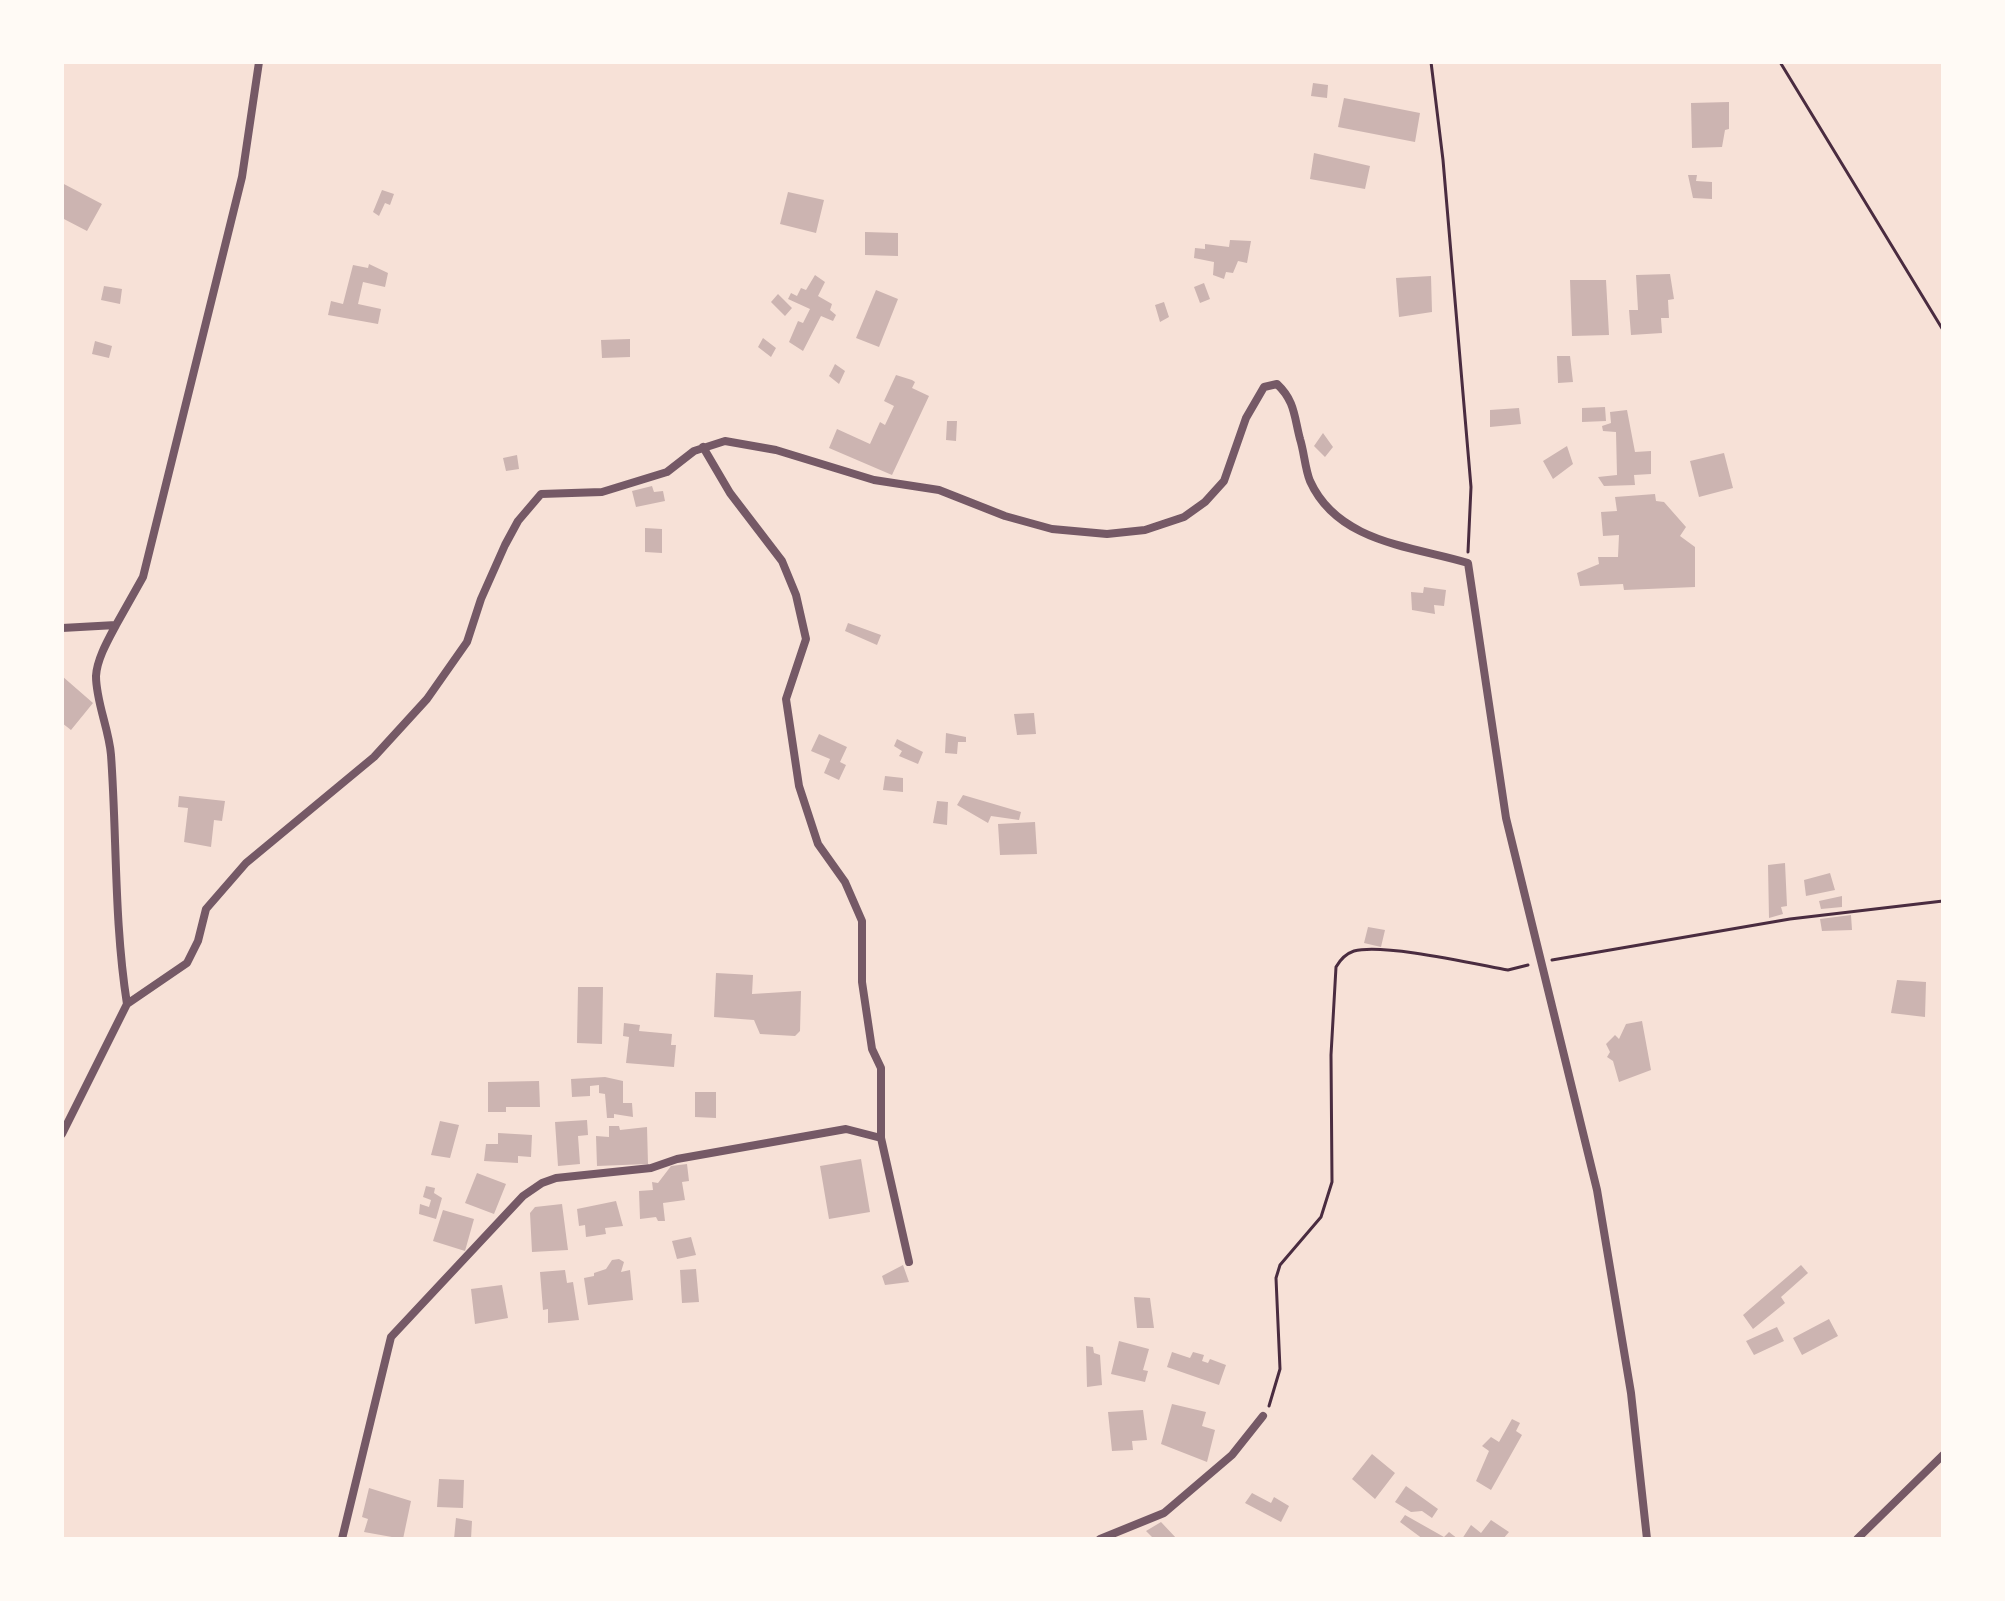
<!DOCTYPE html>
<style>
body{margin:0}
#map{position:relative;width:2005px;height:1601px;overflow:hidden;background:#f7e1d7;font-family:"Public Sans",sans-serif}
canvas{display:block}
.frame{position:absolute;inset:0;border:64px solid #fffaf5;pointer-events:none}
</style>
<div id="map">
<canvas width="2005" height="1601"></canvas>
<div class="frame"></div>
</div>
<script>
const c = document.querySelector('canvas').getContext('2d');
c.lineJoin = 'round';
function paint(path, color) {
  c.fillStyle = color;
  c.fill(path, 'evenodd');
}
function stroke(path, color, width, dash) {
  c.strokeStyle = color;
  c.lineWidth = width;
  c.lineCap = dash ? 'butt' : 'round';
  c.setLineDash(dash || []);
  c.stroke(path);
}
paint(new Path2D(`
 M1313,83L1328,85L1327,98L1311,96Z
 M1344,98L1420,113L1415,142L1338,127Z
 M1729,102V129L1725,130L1722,147L1692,148L1691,103Z
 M1314,153L1370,166L1365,189L1310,179Z
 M1688,175H1697L1696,181L1712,182V199L1693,198Z
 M62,183L102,204L87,231L62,218Z
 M382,190L394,194L390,205L385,203L379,216L373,212Z
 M788,192L824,200L816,233L780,224Z
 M865,232L898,233V256L865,255Z
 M1230,240L1251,241L1247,263L1238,261L1233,273L1226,272L1224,279L1213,275L1214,262L1194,258L1195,248L1205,249V244L1229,247Z
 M369,264L388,273L385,287L363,282L358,304L381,309L378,324L328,315L331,301L343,304L353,265L368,268Z
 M1670,274L1674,299L1668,300L1669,318H1661L1662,333L1631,335L1629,310H1638L1636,275Z
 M815,275L825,282L818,296L832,304L830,310L836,315L833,321L821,316L803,351L789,342L798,321L803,323L810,309L788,299L791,293L797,296L801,288L806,290Z
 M1431,276L1432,312L1399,317L1396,278Z
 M1570,280H1606L1609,335L1572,336Z
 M1204,283L1210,299L1200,303L1194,287Z
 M104,286L122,289L120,304L101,300Z
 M876,290L898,299L879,347L856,338Z
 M778,294L792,308L785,316L771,302Z
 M1164,302L1169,317L1160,322L1155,305Z
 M763,338L776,348L771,357L758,347Z
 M630,339V357L602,358L601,340Z
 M95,341L112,346L109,358L92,354Z
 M1557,356H1570L1573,382L1558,383Z
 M835,364L845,371L839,384L829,376Z
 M896,375L912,380L915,382L912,388L929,396L892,475L829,448L837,429L870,444L880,422L885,425L894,406L884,401Z
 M1605,407L1606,421L1582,422V408Z
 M1519,408L1521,424L1490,427V410Z
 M1627,410L1635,452L1651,451V474L1634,475L1635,485L1604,486L1598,477L1617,475L1616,432L1603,431L1602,426L1611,423L1610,412Z
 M947,421H957L956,441L946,440Z
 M1323,433L1333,447L1325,457L1314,446Z
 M1567,446L1573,464L1553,479L1543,461Z
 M1724,453L1733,488L1699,497L1690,461Z
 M517,455L519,469L506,471L503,458Z
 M652,486L654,492L663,491L665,501L636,507L632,491Z
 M1655,494L1656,501L1664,502L1686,527L1680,536L1695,547V587L1624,590L1623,584L1580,586L1577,573L1599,564L1598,557H1618L1619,535L1603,536L1601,512L1617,511L1615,497Z
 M645,528L662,529V553L645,552Z
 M1424,587L1446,590L1444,606L1434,605L1435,614L1412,610L1411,592L1423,593Z
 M848,623L881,635L877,645L845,631Z
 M62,676L93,703L71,730L62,723Z
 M1034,713L1036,734L1017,735L1014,714Z
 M946,733L966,737V742H958L957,754L945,753Z
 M819,734L847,747L840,762L846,765L839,780L824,773L830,759L811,751Z
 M897,739L923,752L918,764L899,756L902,751L894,746Z
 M885,776L903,778V792L883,790Z
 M963,795L1021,812L1019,820L991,816L988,823L957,805Z
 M179,796L225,801L222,821L214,820L211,847L184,842L188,808L178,807Z
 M937,801L948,802L947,825L933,823Z
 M1035,822L1037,854L1000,855L998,824Z
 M1785,863L1787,906L1781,907L1783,914L1769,918L1768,865Z
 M1830,873L1835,890L1806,896L1804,880Z
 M1842,896V907L1821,909L1819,901Z
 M1851,915L1852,930L1822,931L1820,919Z
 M1368,927L1385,930L1381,947L1364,943Z
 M716,973L753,975L752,994L801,991L800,1031L795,1036L760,1034L754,1020L714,1017Z
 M1897,980L1926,982L1925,1017L1891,1013Z
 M578,987H603L602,1044L577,1043Z
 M1642,1021L1651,1070L1619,1082L1613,1061L1607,1057L1610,1052L1606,1044L1615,1035L1619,1039L1626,1024Z
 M624,1023L640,1025L639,1031L672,1034L671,1045H676L674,1067L626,1063L629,1037L623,1036Z
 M605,1077L623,1081V1103H632L633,1117L614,1114V1118H607L605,1094L599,1093V1085L590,1086V1096L572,1097L571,1079Z
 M539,1081L540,1107H506V1112H488V1082Z
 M695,1092H716V1118L695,1117Z
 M587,1120L588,1135L578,1136L580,1164L558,1166L555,1122Z
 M440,1121L459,1125L450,1158L431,1155Z
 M609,1126H619L620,1130L647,1127L648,1164L597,1166L596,1136L609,1137Z
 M498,1133L532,1135L531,1157L518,1156V1163L484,1161L486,1144H498Z
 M861,1159L870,1212L829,1219L820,1166Z
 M687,1164L689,1181L682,1182L685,1200L663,1203L665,1221H658L656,1217L640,1219L639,1191L653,1190L652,1182L658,1183L671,1166Z
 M477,1173L506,1184L494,1214L465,1203Z
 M426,1186L435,1188L434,1193L442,1198L436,1219L419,1214L420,1204L429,1207L431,1200L423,1197Z
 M616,1201L623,1226L605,1228L606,1234L586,1237L585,1225L579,1226L577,1209Z
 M562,1204L568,1250L532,1252L530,1213L535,1207Z
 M443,1210L474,1219L465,1251L433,1241Z
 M691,1237L696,1255L677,1259L672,1241Z
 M619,1259L624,1262L621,1272L630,1270L633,1300L588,1305L584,1278L594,1276V1273L606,1269L612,1260Z
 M903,1265L909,1282L885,1285L882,1276Z
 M1801,1265L1808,1273L1781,1297L1785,1303L1753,1329L1743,1315Z
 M696,1269L699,1302L682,1303L680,1270Z
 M565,1270L567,1283L573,1282L579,1320L548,1323V1309L543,1310L540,1272Z
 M502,1285L508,1318L475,1324L471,1289Z
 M1134,1297L1150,1298L1154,1328H1137Z
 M1829,1319L1838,1336L1802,1355L1793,1338Z
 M1777,1327L1784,1341L1754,1355L1746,1341Z
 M1119,1341L1149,1349L1143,1370L1148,1371L1145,1382L1111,1374Z
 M1086,1346L1093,1347L1094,1353L1100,1355L1102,1385L1087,1387Z
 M1172,1352L1190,1358L1193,1352L1204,1355L1202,1361L1208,1363L1210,1359L1226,1365L1219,1385L1167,1367Z
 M1172,1404L1206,1412L1202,1426L1215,1430L1207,1462L1161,1444Z
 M1143,1410L1147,1440L1132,1441L1133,1450L1112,1451L1108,1412Z
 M1512,1419L1520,1423L1516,1431L1522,1435L1491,1490L1476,1481L1489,1451L1482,1446L1491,1437L1499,1442Z
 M1372,1454L1395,1473L1375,1499L1352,1479Z
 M439,1479L464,1480L463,1508L437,1507Z
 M1406,1486L1438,1509L1432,1518L1422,1511L1411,1512L1395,1502Z
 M369,1488L411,1501L403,1539L364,1532L368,1519L362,1517Z
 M1252,1493L1271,1503L1274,1497L1289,1506L1281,1522L1245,1503Z
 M1405,1515L1444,1537L1449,1532L1458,1539H1423L1400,1522Z
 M456,1518L472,1521L471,1539H454Z
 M1491,1520L1509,1532L1503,1539H1462L1471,1525L1481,1533Z
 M1161,1522L1177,1539H1154L1146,1531Z`), '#ccb4b1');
stroke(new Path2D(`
 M1431,62L1443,160L1471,487L1468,552
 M1780,62L1943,330
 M1552,960L1790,919L1943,901
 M1269,1406L1280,1369L1276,1278L1280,1265L1321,1217L1332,1182L1331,1055L1336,967C1340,960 1345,954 1354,951C1383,943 1475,964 1508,970L1528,965`), '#4a2c40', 3);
stroke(new Path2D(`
 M703,447L730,493L782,561L796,595L806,639L786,699L799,786L818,844L845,882L862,921V982L872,1049L881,1068V1138L909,1262
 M116,625C108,640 97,659 96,676C96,702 109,729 111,755C117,838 114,922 127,1004
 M62,628L116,625L143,577L242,177L259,62
 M127,1004L187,963L198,941L206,909L246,863L374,757L427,699L467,642L481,599L505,545L518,521L541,494L602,492L667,472L694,451L725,441L776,450L874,480L939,490L1005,516L1052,529L1107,534L1145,530L1184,517L1205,502L1224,481L1246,418L1264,387L1277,384C1295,401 1294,416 1300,439C1304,451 1305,469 1310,481C1338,543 1412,546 1468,563L1506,818L1597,1190L1631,1393L1647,1539
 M62,1134L127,1004
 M342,1539L391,1337L523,1196L542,1183L556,1178L651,1168L677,1159L846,1129L881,1138
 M1100,1539L1164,1513L1232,1455L1263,1416
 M1857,1539L1943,1455`), '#755966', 8);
</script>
